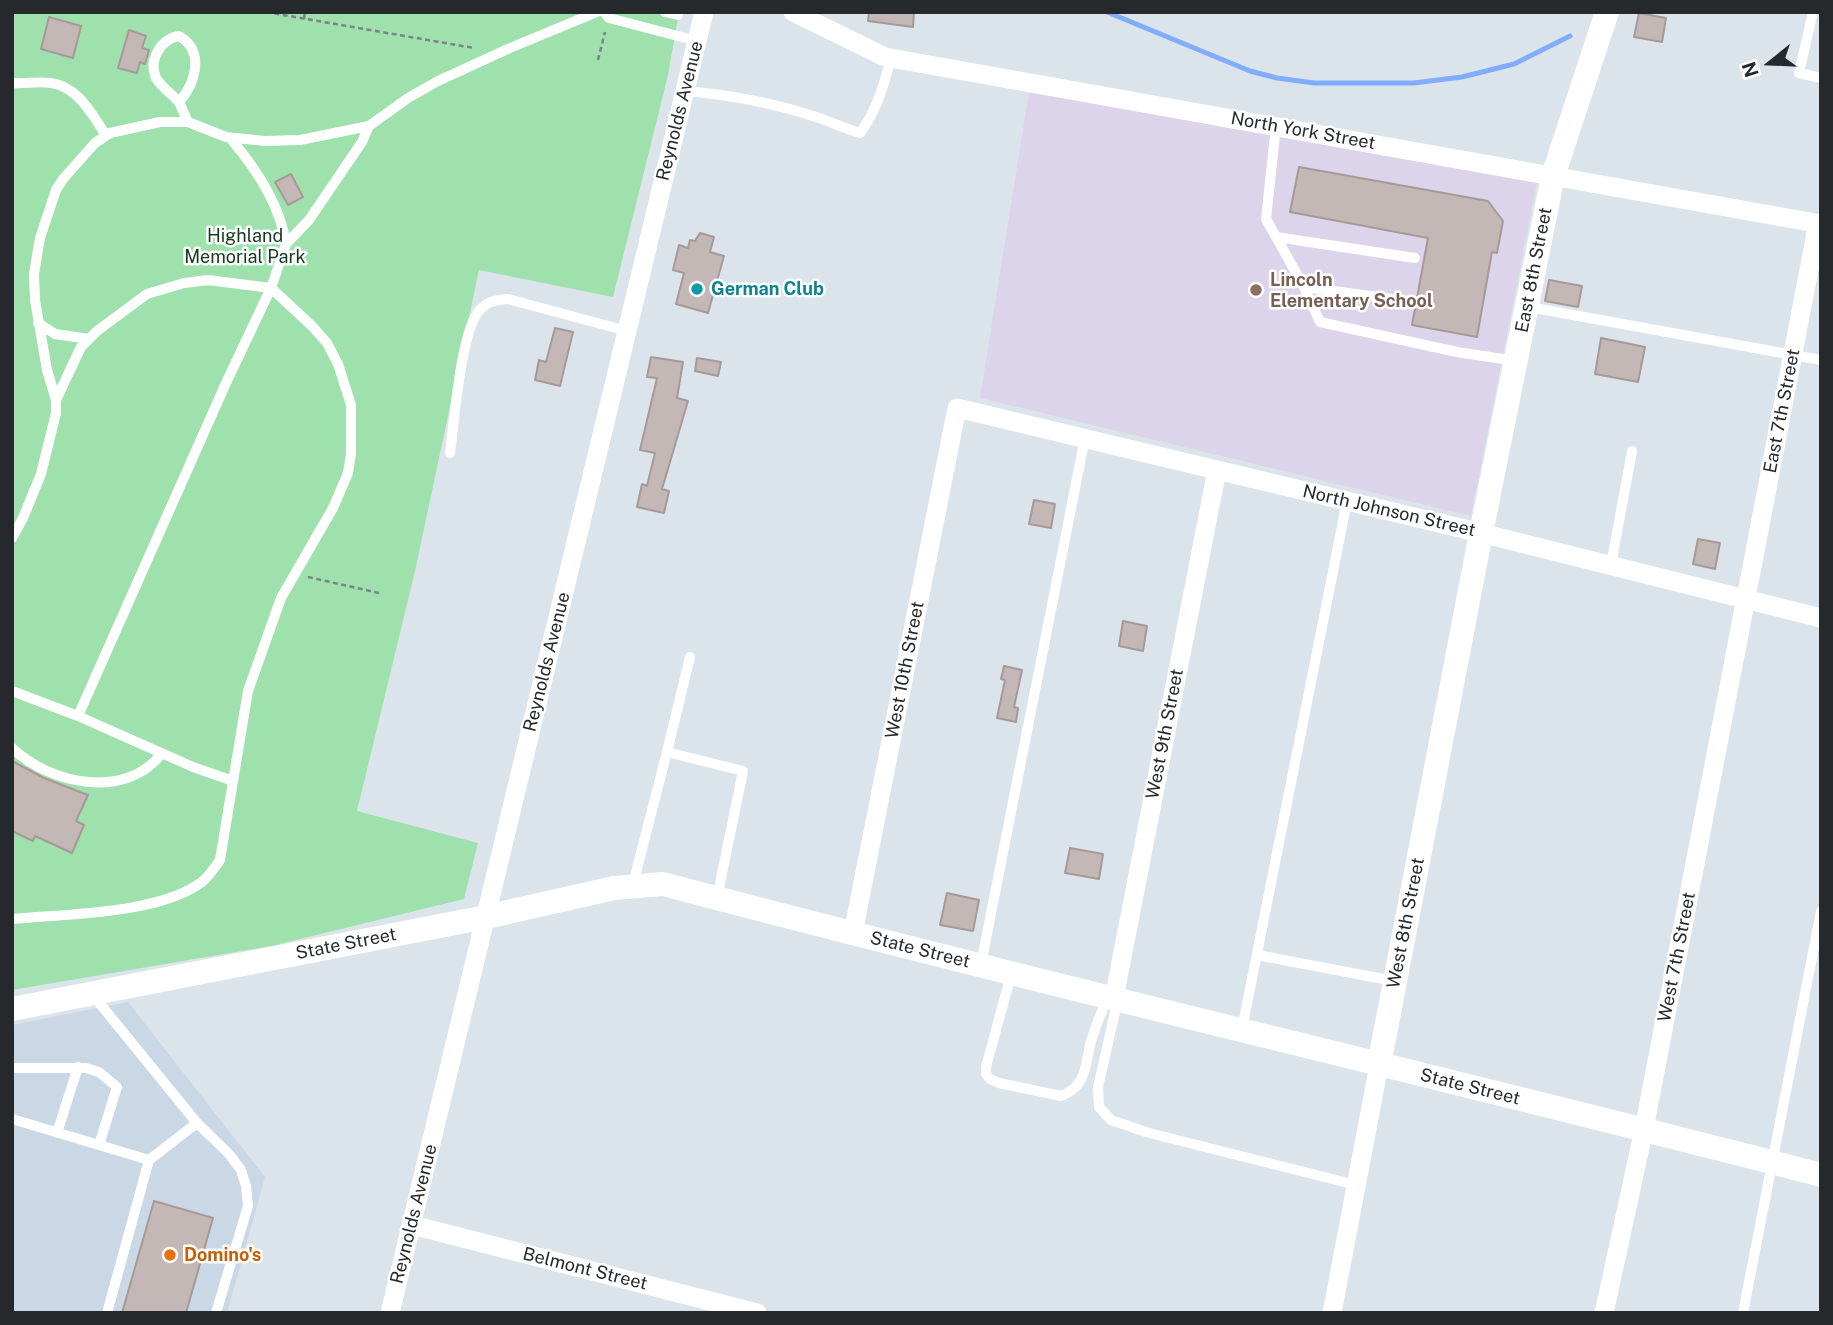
<!DOCTYPE html>
<style>
body{margin:0}
#map{position:relative;width:1833px;height:1325px;overflow:hidden;background:#dbe4eb;font-family:"Public Sans",sans-serif}
canvas{display:block}
.frame{position:absolute;inset:0;border:14px solid #26292c;pointer-events:none}
.north{position:absolute;left:1735px;top:28px;width:70px;height:70px;-webkit-text-stroke:5px #fff;paint-order:stroke;rotate:252deg;font-size:19px;font-weight:700;line-height:28px;text-align:center;color:#26292c}
.north::after{content:'';display:block;margin:auto;width:24px;height:32px;background:#26292c;clip-path:polygon(50% 0,100% 100%,50% 72%,0 100%)}
</style>
<div id="map">
<canvas width="1833" height="1325"></canvas>
<div class="frame"></div>
<div class="north">N</div>
</div>
<script>
const c = document.querySelector('canvas').getContext('2d');
c.lineJoin = 'round';
function paint(path, color) {
  c.fillStyle = color;
  c.fill(path, 'evenodd');
}
function stroke(path, color, width, dash) {
  c.strokeStyle = color;
  c.lineWidth = width;
  c.lineCap = dash ? 'butt' : 'round';
  c.setLineDash(dash || []);
  c.stroke(path);
}
function write(font, color, halo, rows, align = 'center') {
  c.font = font + ' "Public Sans",sans-serif';
  c.lineWidth = 5;
  c.setLineDash([]);
  c.textBaseline = 'middle';
  c.strokeStyle = halo;
  c.fillStyle = color;
  for (const [text, x, y, turn = 0] of rows) {
    c.save();
    c.translate(x, y);
    c.rotate((+turn || 0) * Math.PI / 180);
    c.textAlign = isNaN(turn) ? turn : align;
    if (halo) c.strokeText(text, 0, 0);
    c.fillText(text, 0, 0);
    c.restore();
  }
}
paint(new Path2D(`
 M128,1002L265,1177L227,1313H12V1025Z`), '#c9d8e4');
paint(new Path2D(`
 M1029,92L1537,183L1471,516L980,398Z`), '#dcd4ea');
paint(new Path2D(`
 M12,12H679L668,75L613,297L479,270L415,571L357,811L478,843L464,899L271,946L12,990Z`), '#9ee1ac');
stroke(new Path2D(`
 M1107,12L1250,71L1277,78L1314,83H1414L1462,77L1514,64L1570,36`), '#82adfb', 5);
const building = new Path2D(`
 M869,12H914L913,27L868,21Z
 M1639,13L1666,18L1662,42L1634,37Z
 M49,17L81,26L73,58L41,49Z
 M129,30L146,36L142,48L149,50L145,64L140,62L137,73L118,68Z
 M1299,167L1488,201L1503,221L1497,253L1492,252L1477,337L1412,325L1428,238L1290,212Z
 M291,174L303,197L288,205L275,182Z
 M700,233L714,237L710,252L724,256L708,313L676,304L684,273L673,270L679,245L688,248L690,240L695,241Z
 M1549,280L1582,286L1578,307L1545,301Z
 M555,328L573,332L560,386L535,380L539,360L546,362Z
 M1601,338L1645,347L1638,382L1595,374Z
 M651,357L683,362L677,398L688,401L662,489L669,491L664,513L637,507L642,484L647,486L655,453L640,450L657,378L647,377Z
 M697,358L721,362L718,376L695,371Z
 M1034,500L1055,504L1051,528L1029,524Z
 M1698,539L1720,543L1715,569L1693,564Z
 M1123,621L1147,626L1143,651L1119,646Z
 M1004,666L1022,670L1014,707L1018,708L1016,722L997,718L1005,680L1001,679Z
 M12,761L44,778L88,795L76,821L84,825L72,853L35,836L33,841L12,831Z
 M1070,848L1103,854L1099,879L1065,873Z
 M947,893L979,900L973,931L940,925Z
 M154,1201L213,1218L186,1313H122Z`);
paint(building, '#c4b8b7');
stroke(building, '#a69a99', 2);
stroke(new Path2D(`
 M266,12L474,48
 M304,19L305,12
 M598,60L605,32
 M308,577L379,593`), '#7d8388', 2.5, [5, 3.5]);
stroke(new Path2D(`
 M604,12L609,18L697,41
 M665,12L678,15
 M1813,12L1799,73L1821,78
 M12,83C25,84 39,81 51,83C79,87 92,115 106,135
 M685,91C731,95 775,103 819,118C833,123 846,129 860,133C877,110 884,85 891,58
 M179,102C173,95 161,87 156,78C148,60 161,39 179,36C205,51 196,83 179,102L188,122
 M1276,126L1266,219L1304,287L1320,322L1457,352L1516,361
 M230,138C255,167 280,205 286,244
 M1276,237L1415,258
 M1304,287L1407,301
 M1529,307L1821,360
 M38,323L55,334L89,339
 M56,400L81,347L97,331L147,294L184,283L208,280L271,288L226,383L78,716L193,767L233,781
 M450,453C454,423 461,331 479,311C487,301 496,300 508,299L627,331
 M12,538L23,518L41,474L56,413V400L47,370L35,300L34,274L40,238L56,190L63,179L95,143L110,133L160,122H188L226,137L265,141L300,140L369,126L408,98L438,81L510,48L597,12
 M1611,565L1632,451
 M12,691L78,716
 M12,748C51,785 127,800 162,753
 M667,752L690,657
 M633,884L667,752L743,771L717,898
 M12,919C64,914 162,914 203,881C210,875 215,867 220,860L248,691L281,598L333,508L348,473L351,454V405L338,364L327,343L312,326L271,288L286,244L309,220L362,142L369,126
 M1257,955L1394,981
 M981,964L1085,438
 M1011,975L986,1067V1074L990,1079L999,1083L1061,1096C1086,1086 1085,1068 1090,1045C1094,1029 1102,1013 1107,997
 M92,994L197,1123L229,1154L241,1170L246,1186L248,1206L216,1313
 M1118,999L1098,1087L1099,1107L1111,1120L1149,1133L1356,1185
 M1242,1029L1347,501
 M12,1068H86L99,1072L117,1087L99,1145
 M12,1119L149,1160
 M57,1133L78,1067
 M107,1313L149,1160L197,1123
 M1743,1313L1821,911`), '#fff', 10);
stroke(new Path2D(`
 M793,12L885,57L1821,224
 M853,933L957,408L1481,533L1821,618
 M1114,998L1217,470
 M412,1225L757,1313
 M390,1313L704,12
 M1332,1313L1379,1065
 M1604,1313L1644,1129L1818,223`), '#fff', 19);
stroke(new Path2D(`
 M12,1009L486,917L614,888L663,884C1047,986 1436,1075 1821,1175
 M1379,1065L1481,533L1553,176L1607,12`), '#fff', 24);
for (const [x, y, r, color] of [
 [697,289,7,"#0f9aa8"],
 [1256,290,7,"#8d6e63"],
 [170,1255,7,"#e8710a"]
]) {
  const dot = new Path2D();
  dot.arc(x, y, r, 0, 2 * Math.PI);
  c.fillStyle = color;
  c.fill(dot);
  stroke(dot, '#fff', 2.5);
}
write('18px', '#26292c', '#fff', [
 ["Reynolds Avenue",680,111,-76],
 ["North York Street",1303,131,10],
 ["East 8th Street",1534,270,-79],
 ["East 7th Street",1782,411,-79],
 ["North Johnson Street",1389,511,13],
 ["Reynolds Avenue",547,662,-76],
 ["West 10th Street",905,670,-79],
 ["West 9th Street",1165,734,-79],
 ["West 8th Street",1406,923,-79],
 ["State Street",346,944,-11],
 ["State Street",920,950,14],
 ["West 7th Street",1677,957,-79],
 ["State Street",1470,1087,14],
 ["Reynolds Avenue",414,1214,-76],
 ["Belmont Street",585,1269,14]
]);
write('18px', '#15381f', '#fff', [
 ["Highland",245,236],
 ["Memorial Park",245,257]
]);
write('bold 18px', '#785e54', '#fff', [
 ["Lincoln",1270,280],
 ["Elementary School",1270,301]
], 'left');
write('bold 18px', '#0d838f', '#fff', [
 ["German Club",711,289]
], 'left');
write('bold 18px', '#c56008', '#fff', [
 ["Domino's",184,1255]
], 'left');
</script>
